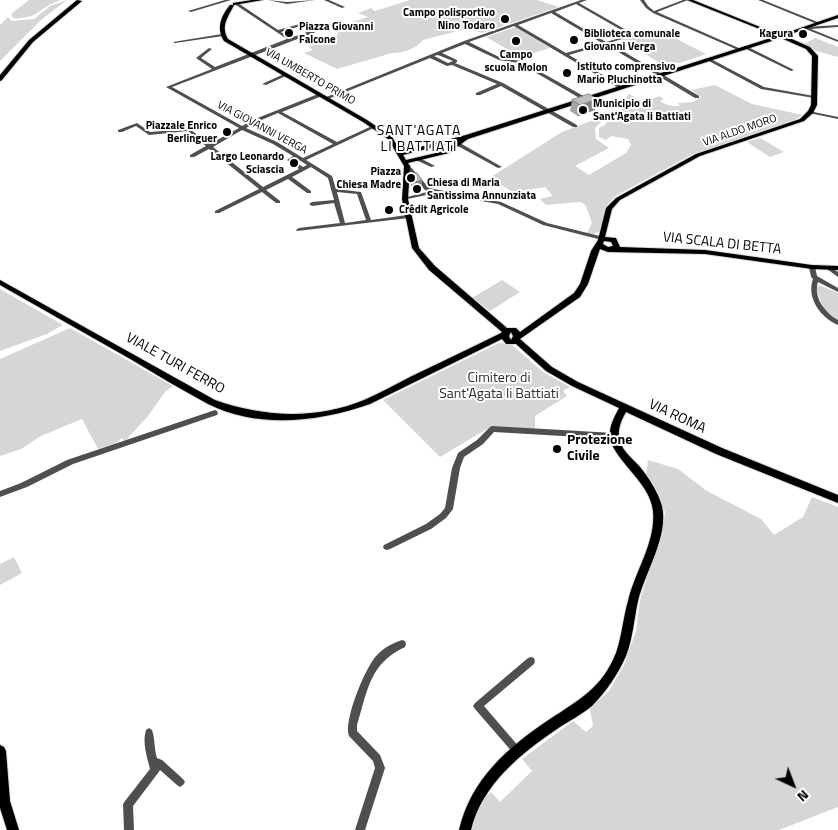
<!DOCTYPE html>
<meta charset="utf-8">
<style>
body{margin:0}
#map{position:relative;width:838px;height:830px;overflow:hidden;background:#fff;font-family:"Titillium Web",sans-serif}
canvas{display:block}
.north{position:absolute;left:768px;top:760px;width:50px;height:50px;-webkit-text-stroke:4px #fff;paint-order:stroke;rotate:137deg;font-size:14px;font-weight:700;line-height:20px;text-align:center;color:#000}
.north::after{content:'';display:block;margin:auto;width:18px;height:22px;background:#000;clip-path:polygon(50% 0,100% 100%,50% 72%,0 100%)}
</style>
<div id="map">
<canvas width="838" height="830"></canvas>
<div class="north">N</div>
</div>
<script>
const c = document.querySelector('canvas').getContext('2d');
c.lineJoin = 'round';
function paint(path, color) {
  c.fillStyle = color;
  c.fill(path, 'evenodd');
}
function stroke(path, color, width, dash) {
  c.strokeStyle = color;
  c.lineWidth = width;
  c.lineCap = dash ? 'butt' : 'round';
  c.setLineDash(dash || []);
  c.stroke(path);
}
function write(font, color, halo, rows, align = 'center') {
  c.font = font + ' "Titillium Web",sans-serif';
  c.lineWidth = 4;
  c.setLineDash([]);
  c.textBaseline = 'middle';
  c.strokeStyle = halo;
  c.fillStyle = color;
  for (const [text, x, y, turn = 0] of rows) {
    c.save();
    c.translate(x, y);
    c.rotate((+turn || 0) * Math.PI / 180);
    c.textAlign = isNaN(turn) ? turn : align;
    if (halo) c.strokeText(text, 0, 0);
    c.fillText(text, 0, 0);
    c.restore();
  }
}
paint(new Path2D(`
 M29,0H61C39,7 38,20 13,18L11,14Z
 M67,0L41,20L0,61V25L8,17L12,21L34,19L50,6Z
 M410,0H537L559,7L482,33L469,28L423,40C417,48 402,54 392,53L337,69L304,53L313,50L308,47L335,38L338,33L336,27L368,17L358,13L371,8L375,11Z
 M516,27L550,48L521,57L486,37Z
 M657,29L706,54L680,63L658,62L621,39Z
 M815,38L838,47V57L816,51L804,44Z
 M715,85L752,104L803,115L794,120L691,155L617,195C603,206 604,215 601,231L593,234L587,233L592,223L586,206L581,202L546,205L540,199L553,196L545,187L513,192L498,183L483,182L562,132L609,114L595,128L596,139L609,148L575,166L589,175L626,153L631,145L628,139L611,136L606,140L599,137V128L605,125L612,115L618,114L622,110L621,104L629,94L644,102L659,96L664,99L660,101C667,105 672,107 680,106L678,103L693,102L701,97L691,90Z
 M760,138L784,152L770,157L747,142Z
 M502,280L520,292L490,311L472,298Z
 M819,285L838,293V320L824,310L816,288Z
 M0,289L63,325L47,334L0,351Z
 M70,328L173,386L165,392L148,416L125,441L122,438L116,443L98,449L82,419L41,436L21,449L0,456V359Z
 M499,343L511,344L543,372L570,387L563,391L567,396L535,416V429L492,426L440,457L383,400Z
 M648,460L678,469L707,491L761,519L774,535L803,517L812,497L838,507V807L779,830H472C475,814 478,803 491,792L500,802L532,771L522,759L573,721L586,732L593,726L590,709L609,691L624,665L636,631L640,600L662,530L665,512L646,475Z
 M14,557L22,573L0,585V564Z`), '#d6d6d6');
const major = new Path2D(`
 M252,0H263L234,5C229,16 220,25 228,39L367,120L392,137L401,152L466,135L777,36L687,0H693L780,35L838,15V18L785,36L810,47L818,56L817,105L813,113L804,121L700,156L620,200L612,209L605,237L616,238L620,247L705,250L812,265L838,266V270L812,269L705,254L608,252L600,249L588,284L580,297L520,339L552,367L578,382L722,448L838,495V503L716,454L626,412C622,419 618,427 619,437C620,449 632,458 640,467C649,478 658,492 662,506C669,536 645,572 638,601C634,619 633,638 626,656C618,674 606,692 592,706C581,715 569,721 557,729C520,754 482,785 471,830H459C471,779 508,747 550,719C579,700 602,688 616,653C622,636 623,618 628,601C635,571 656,542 653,511C650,480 608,457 610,433C610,424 615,416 619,408L572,386L546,371L516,344H506L502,339L370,404C318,422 259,429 208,404C182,390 157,375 132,360C88,335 44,310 0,285V280L215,400C263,417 316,420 364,400C380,393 396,384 412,376C442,362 472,347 501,333L502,332L429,270L412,248L402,199L404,166L388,139L363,122L224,41C216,28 221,16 230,5H233V3ZM781,38L806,49L812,56L811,105L808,111L800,119L696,154L616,198L606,208L598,240L591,251L580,284L574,293L520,332L516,328H507L435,266L419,248L408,199L410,166L408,163L449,153L468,139ZM457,141L445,151L406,160L403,155ZM604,241L611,242L613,246L608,247L603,244ZM511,332L513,336L511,340L509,336Z
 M0,745L4,747L6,751L10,801L19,830H7L0,808Z`);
const highway = new Path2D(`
 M77,0L82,1L33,42L2,80L0,81V75L29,40Z`);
stroke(major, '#dbdbdb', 2);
stroke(highway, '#dbdbdb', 2);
paint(new Path2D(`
 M225,0H231L191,12L188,11Z
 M268,0L287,2L315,0L287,4Z
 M324,0H329L345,7L342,8Z
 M581,0H587L579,3L635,35L609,43L699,96V98H695L605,44L569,55L623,87L619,88L514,26L469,42L501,58L521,61L587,98V100H583L519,63L499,60L465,44L442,53L457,60V62L455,63L503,83L577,125V127H573L501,86L480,95H476V93L497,84L452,65L447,66L430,58L328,99L324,98L464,41ZM576,4L630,35L606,42L555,12ZM551,13L602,43L566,53L518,25ZM438,55L453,61L448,63L434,56Z
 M640,0H644L648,6L654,11L683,0H688L657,12L741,49L738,50L653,13L646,8Z
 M758,0H763L820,23L817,24Z
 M236,3H238L278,30L307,22L319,28L339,21L342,22L172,87L242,126L255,119L318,94H322V96L282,112L337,142L372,126L376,127L306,160L332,176L336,189L361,192L371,220L407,215L410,217L409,218L297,231L296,230L299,228L340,223L334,203L312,206L309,204L312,202L334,200L328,178L311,167L292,177L311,191V193H307L288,179L266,190L280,201V203H276L262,192L219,213H215V211L259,189L209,149L194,157H190V155L206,146L188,131L149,135L136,126L122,132H118V130L137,123L150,132L186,129L188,128L210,144L239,128L166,87L212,69L196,58L209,48L212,49L201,58L215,67L287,39L236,5ZM307,24L316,29L290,38L281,32ZM278,113L333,144L303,158L277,142L246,128L259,121ZM242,130L273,144L293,156L287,160L299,169L263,187L213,147ZM296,158L307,165L303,167L293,160ZM337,192L357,194L366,220L345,223Z
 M838,25V27L811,29L838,40V42L803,28L805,27Z
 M222,34L224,35L223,36L175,43L173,42Z
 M744,46H746L794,70L791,71L744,48Z
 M707,58H709L764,87L814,96L816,97L814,98L761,89L707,60Z
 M284,74L288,75L266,85L262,84Z
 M809,111L838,117V119L809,113Z
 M456,143H460L502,167L498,168L456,145Z
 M416,158H420L435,166L431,167L416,160Z
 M405,165H409L429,188L501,202L547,223L608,238L609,239L606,241L543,225L498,204L432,192L431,194L403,200V198L427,192L428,191L425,190L405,167Z
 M812,265L815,267L817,276L838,288V292L818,282C813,297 825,313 838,320V325C821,318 806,298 813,279L811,277L809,267Z
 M829,266L838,272V277L827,269L826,268Z
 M215,410L217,411L218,413L217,415L73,464L27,487L0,497V491L21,483L67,460Z
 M492,426L614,433L616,434L618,436L616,438L614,439L494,432L483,444L464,457L460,468L453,509L446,518L431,529L390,549L387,550L384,549L383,547L384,545L426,524L440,514L445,508L452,468L458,453L477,440L490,427Z
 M402,640L405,641L406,644L405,647C369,664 368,690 357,725V731L380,755L385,768L365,830H355L375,768L373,761L349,736C343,721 366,665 378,654C385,647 393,643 402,640Z
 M531,657L534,658L535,661L534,664L484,706L520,748L522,751L520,754L517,756L514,754L475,709L473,706L475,703L528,658Z
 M149,728L152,730C155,738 154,749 157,758L162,760L183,779L185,782L183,785L180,787L177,785L160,770L158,773L133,806L134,830H124L123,804L125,801L150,769C147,757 142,742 146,730Z`), '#4f4f4f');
paint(major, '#000');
paint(highway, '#000');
paint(new Path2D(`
 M572,100L595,110L578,116L570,111Z
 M411,174L422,180V191L415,193L411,185Z`), '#a4a4a4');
paint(new Path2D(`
 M597,99L595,110L578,116L580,105Z
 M422,180V191L415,193V182Z`), '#868686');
const building = new Path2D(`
 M589,94L597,99L580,105L572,100Z
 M417,173L422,180L415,182L411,174Z`);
paint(building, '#bfbfbf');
stroke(building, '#868686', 1);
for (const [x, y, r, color] of [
 [505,19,5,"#000"],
 [289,33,5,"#000"],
 [803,34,5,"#000"],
 [574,40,5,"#000"],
 [516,41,5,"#000"],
 [567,73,5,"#000"],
 [583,110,5,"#000"],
 [227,132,5,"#000"],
 [294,163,5,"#000"],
 [411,178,5,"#000"],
 [417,189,5,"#000"],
 [389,210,5,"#000"],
 [557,449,5,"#000"]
]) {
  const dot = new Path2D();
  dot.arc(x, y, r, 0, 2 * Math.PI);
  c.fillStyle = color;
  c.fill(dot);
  stroke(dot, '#fff', 2);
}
write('bold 11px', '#000', '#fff', [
 ["Campo polisportivo",495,13,"right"],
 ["Nino Todaro",495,26,"right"],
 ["Piazza Giovanni",299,27],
 ["Falcone",299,40],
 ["Biblioteca comunale",584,34],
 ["Giovanni Verga",584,47],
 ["Kagura",793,34,"right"],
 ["Campo",516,55,"center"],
 ["scuola Molon",516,68,"center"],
 ["Istituto comprensivo",577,67],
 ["Mario Pluchinotta",577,80],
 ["Municipio di",593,104],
 ["Sant'Agata li Battiati",593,117],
 ["Piazzale Enrico",217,126,"right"],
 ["Berlinguer",217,139,"right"],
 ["Largo Leonardo",284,157,"right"],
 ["Sciascia",284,170,"right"],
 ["Piazza",401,172,"right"],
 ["Chiesa Madre",401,185,"right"],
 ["Chiesa di Maria",427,183],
 ["Santissima Annunziata",427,196],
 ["Crédit Agricole",399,210]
], 'left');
write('11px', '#000', '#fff', [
 ["VIA UMBERTO PRIMO",310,77,30],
 ["VIA GIOVANNI VERGA",262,128,28],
 ["VIA ALDO MORO",740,131,-19]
]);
c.letterSpacing = '1px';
write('14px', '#000', '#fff', [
 ["SANT'AGATA",419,132],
 ["LI BATTIATI",419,148]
]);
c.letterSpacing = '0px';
write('14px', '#000', '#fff', [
 ["VIA SCALA DI BETTA",722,244,6],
 ["VIALE TURI FERRO",175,364,29],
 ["VIA ROMA",677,417,25]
]);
write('14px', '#2d2d2d', '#fff', [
 ["Cimitero di",499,379],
 ["Sant'Agata li Battiati",499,395]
]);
write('bold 14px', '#000', '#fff', [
 ["Protezione",567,441],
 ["Civile",567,457]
], 'left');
</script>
